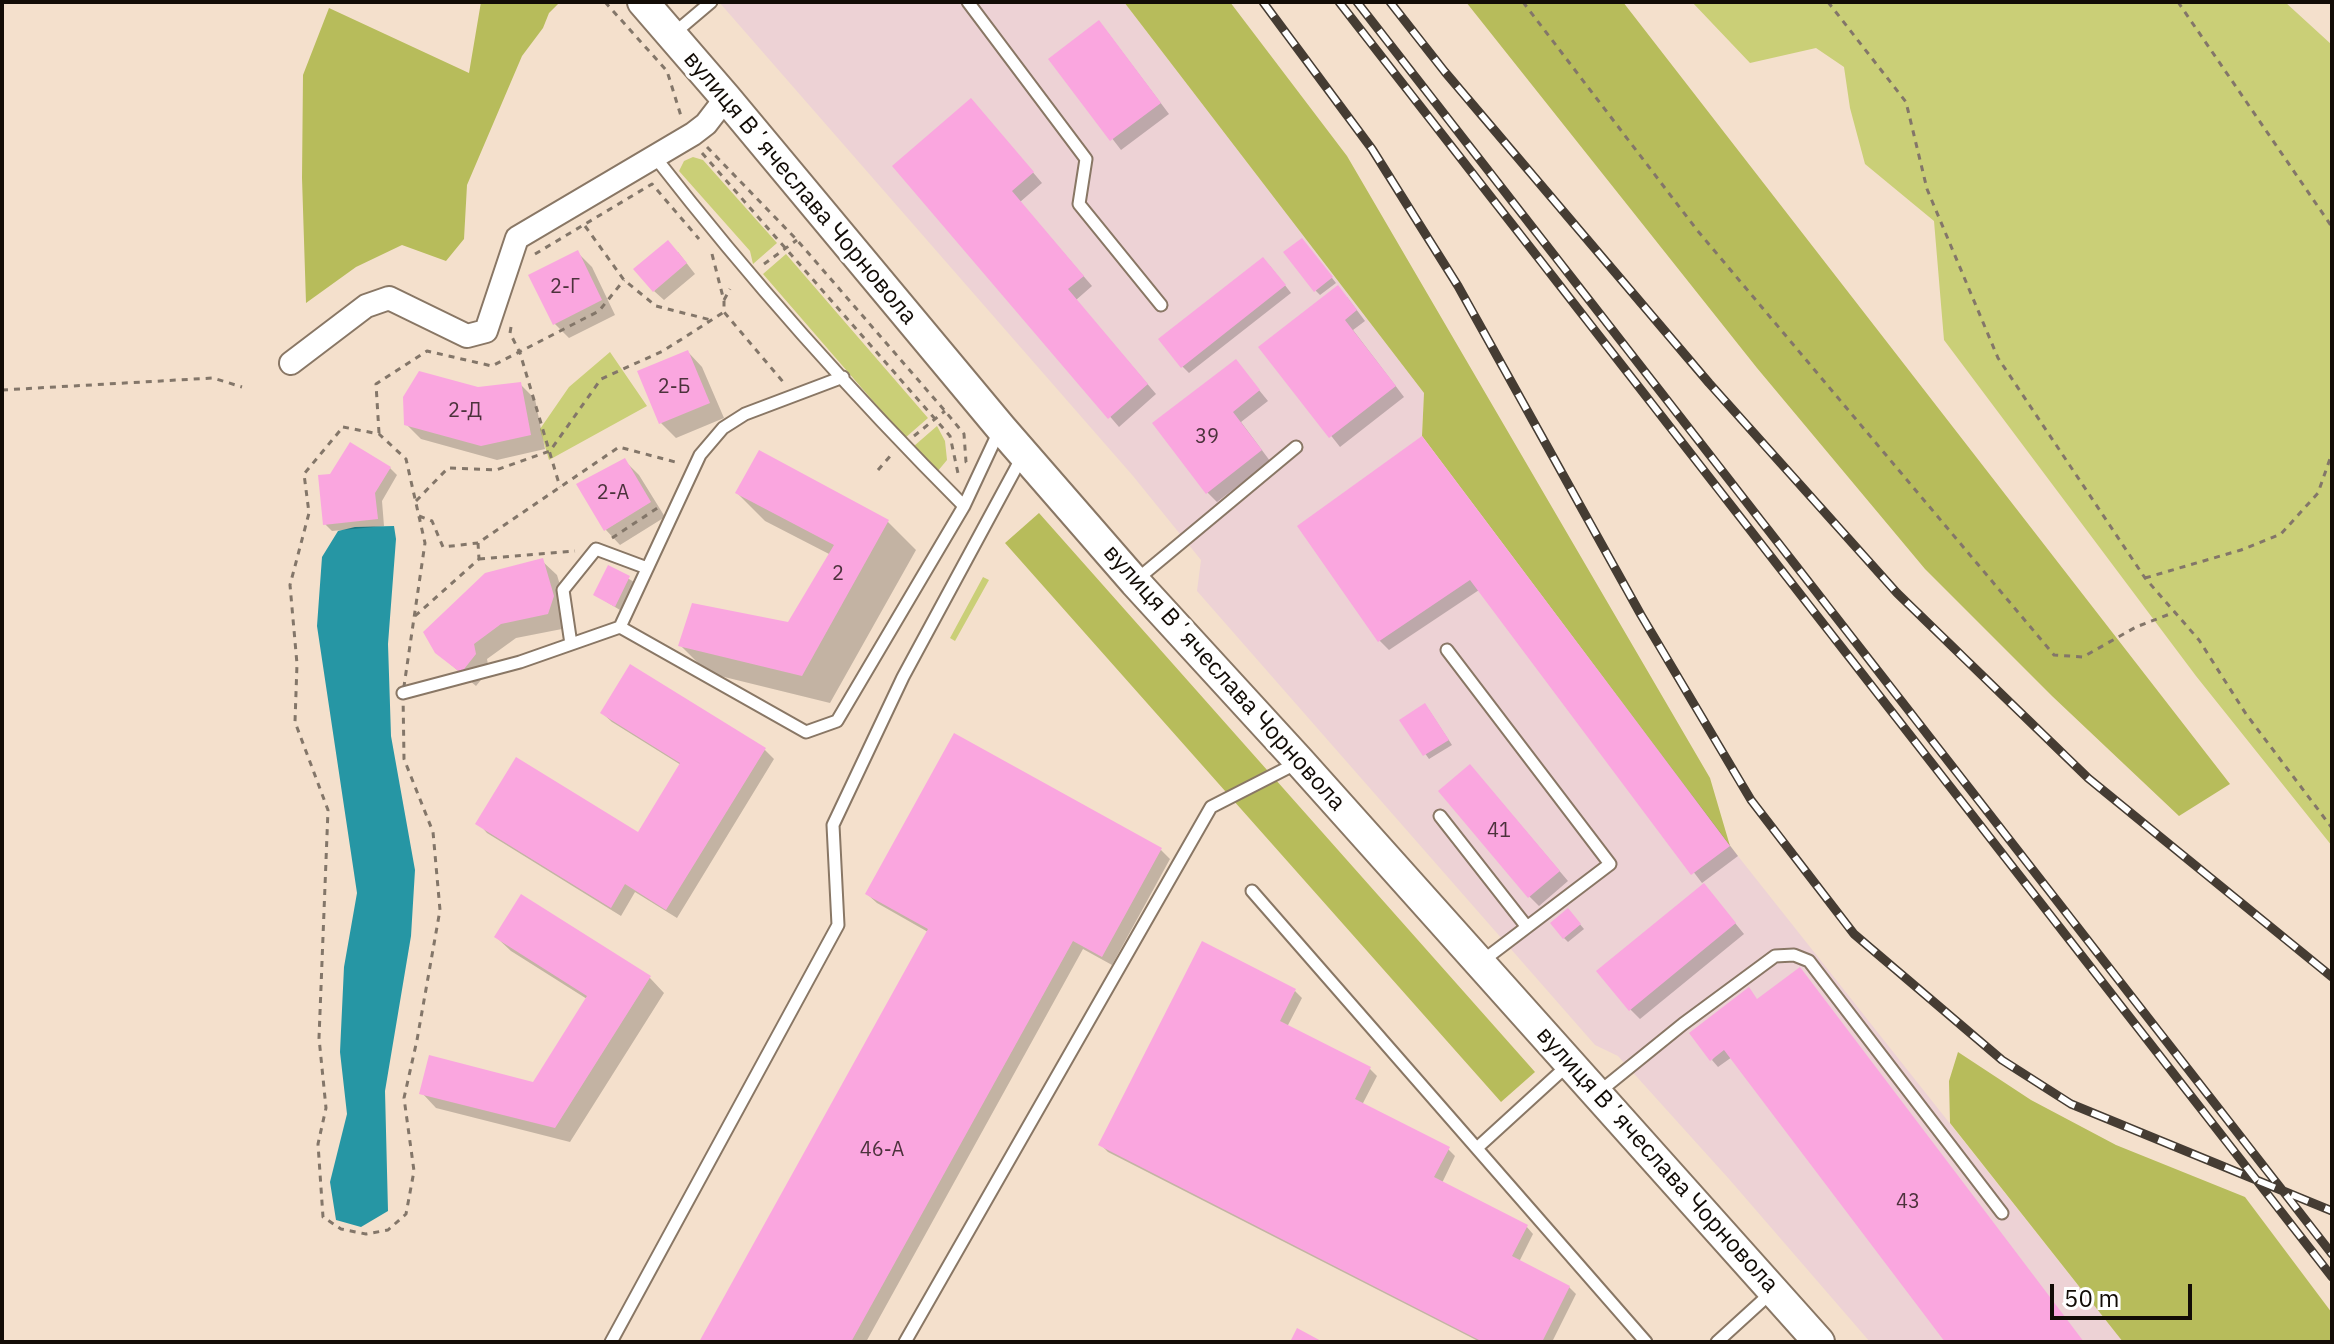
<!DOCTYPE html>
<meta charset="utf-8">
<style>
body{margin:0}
#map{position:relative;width:2334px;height:1344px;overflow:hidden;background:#f4e0cc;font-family:"IBM Plex Sans",sans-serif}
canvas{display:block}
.frame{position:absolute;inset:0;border:4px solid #120c06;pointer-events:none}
.scale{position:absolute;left:2050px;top:1284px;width:142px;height:36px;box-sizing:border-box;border:4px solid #120c06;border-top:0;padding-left:10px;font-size:24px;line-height:28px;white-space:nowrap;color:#120c06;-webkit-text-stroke:6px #fff;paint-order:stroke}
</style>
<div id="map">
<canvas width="2334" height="1344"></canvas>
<div class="frame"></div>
<div class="scale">50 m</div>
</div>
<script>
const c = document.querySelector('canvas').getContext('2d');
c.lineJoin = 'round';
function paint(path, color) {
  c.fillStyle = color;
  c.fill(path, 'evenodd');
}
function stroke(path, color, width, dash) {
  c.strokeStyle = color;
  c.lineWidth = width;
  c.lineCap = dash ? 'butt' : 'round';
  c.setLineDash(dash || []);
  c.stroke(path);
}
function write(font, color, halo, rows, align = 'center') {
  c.font = font + ' "IBM Plex Sans",sans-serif';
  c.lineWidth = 7;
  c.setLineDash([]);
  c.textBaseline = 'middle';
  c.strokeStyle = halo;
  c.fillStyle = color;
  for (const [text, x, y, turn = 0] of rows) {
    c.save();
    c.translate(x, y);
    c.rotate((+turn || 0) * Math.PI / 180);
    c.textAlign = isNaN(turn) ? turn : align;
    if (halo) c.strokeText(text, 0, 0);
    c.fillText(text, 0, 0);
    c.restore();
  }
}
paint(new Path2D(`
 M719,2H1124L1424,393L1422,436L1730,846L2123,1342H1870L1729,1179L1618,1056L1595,1045L1197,591L1201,560L1133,476Z`), '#edd2d5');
paint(new Path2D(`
 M1692,2H2285L2332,45V846L2196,676L1944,340L1934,221L1865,164L1850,108L1844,67L1816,48L1750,63Z
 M693,157L703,160L777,243L753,264L750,251L679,171L684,161Z
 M786,254L928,418L905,438L763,274Z
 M610,352L647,406L549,460L540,429L569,387Z
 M937,426L945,441L947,460L937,472L914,446Z
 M983,577L989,580L955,641L950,638Z`), '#cacf77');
paint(new Path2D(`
 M481,2H560L549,13L543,28L522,56L467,185L464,239L446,261L402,245L356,267L306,303L302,178L303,75L329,8L469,73Z
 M1124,2H1230L1347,156L1710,778L1730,846L1422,436L1424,393Z
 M1466,2H1623L2230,784L2179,816L2052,696L1925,569L1757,368Z
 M1039,513L1535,1072L1501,1102L1005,543Z
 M1958,1052L2031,1100L2116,1145L2245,1197L2332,1313V1342H2123L1950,1123L1949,1081Z`), '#b7bc5b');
paint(new Path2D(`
 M394,526L396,539L388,644L391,736L415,870L411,936L385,1091L388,1211L361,1227L336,1220L330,1182L347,1114L340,1052L344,967L357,893L317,626L322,557L338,531L355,527Z`), '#2696a4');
paint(new Path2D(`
 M1108,33L1169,114L1121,150L1051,59Z
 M981,111L1042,183L1020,202L1092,286L1076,300L1156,394L1119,427L895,166Z
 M1306,245L1336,283L1320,295L1316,291Z
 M577,252L592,267L615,315L569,338L554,323Z
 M678,252L695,274L664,300L654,291Z
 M1270,266L1291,293L1189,373L1182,366Z
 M1347,297L1365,321L1353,330L1404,397L1340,447L1261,347Z
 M688,352L702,367L724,418L676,438L661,423L640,372Z
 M1236,362L1268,401L1241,422L1270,461L1217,502L1207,492Z
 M520,384L535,399L545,449L497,460L421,439L406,424L478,389Z
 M1422,438L1738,856L1702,883L1479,590L1389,650L1379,640Z
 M760,453L888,522L916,550L830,703L708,673L680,645L789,624L831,555L765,521L737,493Z
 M624,460L639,475L665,517L620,545L606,530L578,485Z
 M390,468L397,475L382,501L384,526L332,531L325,524Z
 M542,561L557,575L568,612L562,629L516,638L487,659L489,670L476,686L436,652Z
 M609,567L634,582L620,610L595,595Z
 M1429,710L1452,745L1429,759L1402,721Z
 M602,713L764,749L774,759L677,918L635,892L621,916L487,833L478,823L638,835L681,765L612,722Z
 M1479,776L1568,881L1539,906L1529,896Z
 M1161,850L1170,859L1112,965L1083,949L866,1342H702L928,932L877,903L867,894Z
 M1713,896L1744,934L1640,1019L1630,1009Z
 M1572,915L1584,929L1568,942L1564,938Z
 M496,937L650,978L664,993L570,1142L436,1108L422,1093L534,1084L587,999L511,951Z
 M1295,991L1302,998L1287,1027L1370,1069L1377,1076L1362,1105L1448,1149L1455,1156L1442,1183L1526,1226L1533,1234L1519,1262L1569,1287L1576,1294L1552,1342H1480L1108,1152L1101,1145Z
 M1758,1001L2083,1342H1947L1732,1057L1718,1067L1712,1060Z`), '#0003');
paint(new Path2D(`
 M1099,20L1161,103L1110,141L1048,59Z
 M971,98L1034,172L1012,191L1084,276L1068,289L1148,384L1108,419L892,166Z
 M1302,238L1333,277L1314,292L1283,252Z
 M668,240L687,263L653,292L633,269Z
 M578,250L602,300L553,325L528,275Z
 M1263,257L1286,285L1181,368L1158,339Z
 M1338,285L1357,310L1345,320L1396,386L1329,438L1258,347Z
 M688,350L710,403L659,424L637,371Z
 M1236,359L1260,390L1233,412L1262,450L1206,494L1152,423Z
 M419,371L478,387L521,382L531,435L481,446L404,425L403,397Z
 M1422,436L1730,846L1691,875L1470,580L1378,642L1297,526Z
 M350,442L391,467L375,493L378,519L323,525L318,475L330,474Z
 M759,450L889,520L802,676L678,646L692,603L788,622L834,545L735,493Z
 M625,458L651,502L604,531L576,484Z
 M543,558L554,596L548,614L501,624L474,644L476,654L461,673L435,653L423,632L485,573Z
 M608,565L630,576L615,607L593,595Z
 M630,664L766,748L666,910L625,884L611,908L475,824L516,757L638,832L680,763L600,713Z
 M1425,703L1449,740L1423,756L1399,720Z
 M954,733L1162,848L1102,957L1073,941L851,1342H699L928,929L865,894Z
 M1470,764L1560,871L1528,898L1438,791Z
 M1704,883L1736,923L1629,1011L1596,971Z
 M521,894L651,976L555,1128L419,1094L429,1055L533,1082L587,996L494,937Z
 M1568,908L1581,924L1563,939L1550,923Z
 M1202,941L1296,989L1280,1021L1371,1067L1355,1099L1450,1147L1434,1177L1528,1225L1512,1256L1570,1286L1542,1342H1483L1098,1145Z
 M1800,967L2084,1342H1945L1724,1050L1710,1061L1689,1033L1749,987L1757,999Z
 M1297,1328L1323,1342H1290Z`), '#faa6df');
const service = new Path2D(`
 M968,2L1086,159L1079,204L1161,305
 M672,35L711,2
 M655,157C750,279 854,396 964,506L1000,429
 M1135,581L1296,447
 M620,627L806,732L837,721L964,506
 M571,644L563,590L596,549L647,568
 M1447,650L1610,864L1481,962
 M403,693L520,662L620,627L700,455L723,428L745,414L843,377
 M1440,816L1527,927
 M1252,891L1646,1342
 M1599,1092L1683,1024L1775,956L1794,955L1809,961L2002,1213
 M1477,1148L1568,1065
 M611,1342L838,925L833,825L903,677L1023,455
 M905,1342L1211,807L1299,762
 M1717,1342L1773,1291`);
const minor = new Path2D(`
 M291,363L366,306L389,298L467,336L486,331L517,238L693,134L706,124L726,98`);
const secondary = new Path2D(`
 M643,2L726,98L1001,428L1135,582L1300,762L1819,1342`);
stroke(service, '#897765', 15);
stroke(minor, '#897765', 26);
stroke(secondary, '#897765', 34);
stroke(new Path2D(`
 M605,2L667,71L681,116
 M1523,2L1697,230L2054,655L2083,657L2136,627L2175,612
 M1828,2L1906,102L1927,189L1998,358L2145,578L2199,640L2246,714L2332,828
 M2178,2L2332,227
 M707,147L797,240L945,411L964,434L966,462L968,464
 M702,153L950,436L959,478
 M585,226L624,280L656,306L711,320
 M535,254L652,184L699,239
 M712,254L724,301V312L784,383
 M764,264L797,240
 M724,300L730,289
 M511,327L510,333L520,353L560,487
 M2,390L213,378L242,387
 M343,427L379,434L406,459L425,543L403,693L404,759L433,832L440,910L417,1040L404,1098L414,1171L406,1214L388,1230L366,1234L341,1229L323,1217L318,1144L326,1108L319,1038L328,810L295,722L297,664L290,585L309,513L304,474Z
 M379,433L376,384L427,351L492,366L599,311L624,280
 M914,436L945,411
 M878,470L891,455
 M416,501L448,468L496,470L550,451L601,379L663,351L724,312
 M419,516L432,521L443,547L478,543
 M612,538L659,507
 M479,559L575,551
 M2145,578L2241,550L2281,534L2318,493L2332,453
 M415,616L479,559L478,543L619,447L679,463`), '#837669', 3, [6, 6]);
stroke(service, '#fff', 11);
stroke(minor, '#fff', 22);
stroke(secondary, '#fff', 30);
const rail = new Path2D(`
 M1263,2L1372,149L1458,286L1641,615L1751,800L1854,934L2002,1060L2071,1104L2332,1211
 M1339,2L2332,1277
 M1357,2L2332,1254
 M1390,2L1445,72L1709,383L1897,593L2088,778L2332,977`);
stroke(rail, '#453c33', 9);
stroke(rail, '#fff', 6, [18]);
write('20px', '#4c323c', null, [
 ["2-Г",565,287],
 ["2-Б",674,387],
 ["2-Д",465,411],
 ["39",1207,437],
 ["2-А",613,493],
 ["2",838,574],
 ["41",1499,831],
 ["46-А",882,1150],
 ["43",1908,1202]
]);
write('24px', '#120c06', '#fff', [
 ["вулиця Вʼячеслава Чорновола",800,188,50],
 ["вулиця Вʼячеслава Чорновола",1224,678,48],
 ["вулиця Вʼячеслава Чорновола",1657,1160,48]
]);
</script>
